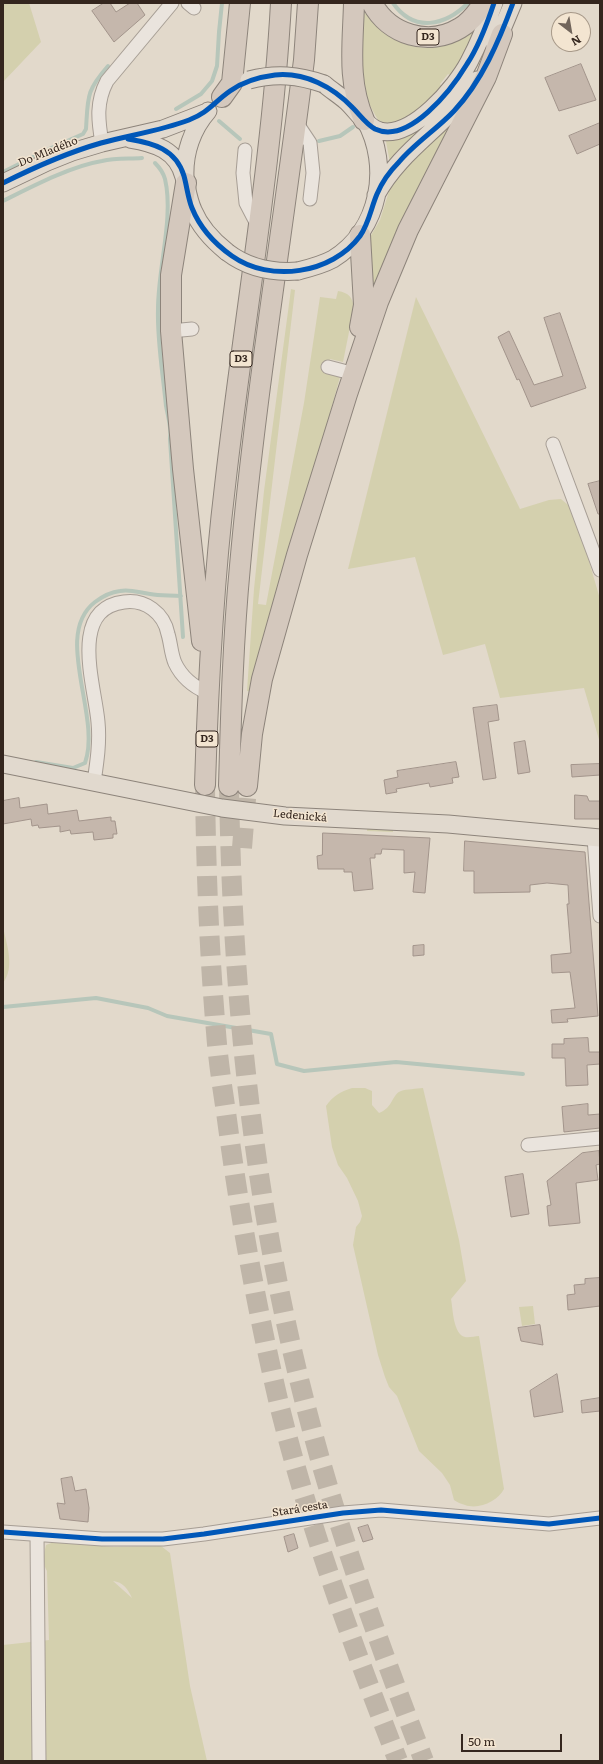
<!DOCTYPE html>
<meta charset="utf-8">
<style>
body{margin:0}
#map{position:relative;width:603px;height:1764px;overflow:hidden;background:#e2d9cb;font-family:Literata,serif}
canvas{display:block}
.frame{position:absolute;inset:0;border:4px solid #34261e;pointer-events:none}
.north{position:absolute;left:551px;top:12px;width:40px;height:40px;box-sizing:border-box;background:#f3e5d1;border:1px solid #a79989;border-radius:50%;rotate:149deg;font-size:11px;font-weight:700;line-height:16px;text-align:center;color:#34261e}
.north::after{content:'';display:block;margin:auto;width:14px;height:18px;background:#71655b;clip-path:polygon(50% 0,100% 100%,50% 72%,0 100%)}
.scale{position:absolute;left:461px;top:1734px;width:101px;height:18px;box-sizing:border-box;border:2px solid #34261e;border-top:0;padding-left:5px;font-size:12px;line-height:14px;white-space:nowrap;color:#34261e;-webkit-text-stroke:3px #f3e5d1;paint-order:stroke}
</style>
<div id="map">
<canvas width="603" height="1764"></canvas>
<div class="frame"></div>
<div class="north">N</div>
<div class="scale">50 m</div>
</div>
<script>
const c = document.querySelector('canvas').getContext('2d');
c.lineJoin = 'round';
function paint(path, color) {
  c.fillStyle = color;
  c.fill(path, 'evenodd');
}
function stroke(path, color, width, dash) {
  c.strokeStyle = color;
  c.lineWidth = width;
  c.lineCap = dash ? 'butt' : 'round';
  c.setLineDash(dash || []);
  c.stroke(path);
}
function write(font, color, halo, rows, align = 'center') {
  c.font = font + ' Literata,serif';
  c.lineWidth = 3;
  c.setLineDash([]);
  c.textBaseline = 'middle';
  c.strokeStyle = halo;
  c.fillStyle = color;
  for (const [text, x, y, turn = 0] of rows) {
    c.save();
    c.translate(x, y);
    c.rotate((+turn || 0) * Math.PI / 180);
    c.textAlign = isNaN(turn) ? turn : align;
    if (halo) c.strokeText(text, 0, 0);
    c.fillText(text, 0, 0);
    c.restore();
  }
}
paint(new Path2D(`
 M3,3H29L41,42L3,82Z
 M498,3H504L479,64L451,106L390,163L385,136L436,111Z
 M361,8C368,16 375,27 384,33C404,48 432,53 455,41C462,37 469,32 476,27L479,30L453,77L448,74L440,84L444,89L401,124L382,123L378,120L362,91Z
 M446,128L449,131L374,291L369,278L370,237L380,220L390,188L397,175Z
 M291,289L295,290L258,604L266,605L304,403L320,297L336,299L338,291C349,293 352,297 354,307L343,362L330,359L327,373L340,377L253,692L247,691L254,589L264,491Z
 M416,297L520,509L549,500L561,499L574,510L600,599V743L584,688L500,698L485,644L443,655L415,557L348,569Z
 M367,828L393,829V832L367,831Z
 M3,927C7,946 15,967 3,983Z
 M352,1088H365L372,1091V1105L379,1113C393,1108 392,1094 401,1091C407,1089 416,1089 423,1088L459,1240L466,1281L451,1299C453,1309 453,1334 465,1337C469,1338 475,1336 479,1336L504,1489C498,1501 479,1510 465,1505C461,1504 457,1502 454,1500L450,1485L442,1473L419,1451L397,1396L389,1387L385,1377L378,1355L353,1245L356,1227L360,1222L362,1216L358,1201L347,1178L338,1165L332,1147L326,1106C333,1096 340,1092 352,1088Z
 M533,1306L535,1324L522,1326L519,1307Z
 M54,1542L114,1547L161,1546L170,1553L190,1686L207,1761H3V1645L49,1640L47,1571C42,1563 44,1554 46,1545ZM113,1581C123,1582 128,1589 132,1598Z`), '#d4d0ae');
stroke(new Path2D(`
 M393,3C414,33 445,26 468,3
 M176,109L201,94L212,81L217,66L219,32L222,3
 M219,121L240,139
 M319,141L340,136L353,127
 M155,163C160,168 163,172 165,179C174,217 158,268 158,309C157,341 163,374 166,406C168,417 172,429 170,439L183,637
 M3,172L49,149L83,134L86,129C88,97 86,91 108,66
 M3,201C31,187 71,166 102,161C115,158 129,159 142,158
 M36,762L73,768L85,763C102,716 52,635 95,602C103,596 111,592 120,591C131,589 140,593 150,594C160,596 171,595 181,596
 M3,1007L96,998L148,1008L167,1016L271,1034L277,1064L304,1071L396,1062L523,1074`), '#b7c6ba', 4);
const building = new Path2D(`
 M104,3H110L116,12L130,3H137L145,15L114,42L92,11Z
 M581,64L596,100L559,111L545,78Z
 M600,123V144L577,154L569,136Z
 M560,313L586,388L531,407L519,379L517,380L498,337L509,331L534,385L563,376L544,318Z
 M600,481V514H598L588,484Z
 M497,705L499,720L488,722L496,778L483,780L473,708Z
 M525,741L530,772L518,774L514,743Z
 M456,762L459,777L452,778L453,783L430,787L429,783L396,789L397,792L386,794L384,780L398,777L397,771Z
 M600,764V775L572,777L571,765Z
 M575,795L587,796L589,801H600V819H575Z
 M19,798L20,808L47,804L48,814L77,810L79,821L111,817V821H115L117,834H113V838L94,840L93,832L71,834L70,830L60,832V826L39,828L38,825L32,826L31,819L3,824V801Z
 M323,833L430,838L425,893L413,892L415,872L404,873V850L382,849L381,854H375V858H370L373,889L354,891L352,872H344V869H318L317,856L322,855Z
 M465,841L585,852L598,1016L567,1019L568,1022L552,1023L551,1010L575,1008L570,972L552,973L551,955L571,953L567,904H569L568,885L547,883L530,885V892L474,893V871H464Z
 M424,945V955L413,956V946Z
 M588,1038L589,1052H600V1064L587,1065L588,1085L566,1086L565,1058H552V1044H564V1039Z
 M588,1104V1115L600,1114V1128L564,1132L562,1107Z
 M599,1151L600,1164L596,1165L598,1180L576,1183L580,1223L549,1226L547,1206L551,1205L547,1181L582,1153Z
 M523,1174L529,1214L511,1217L505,1177Z
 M600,1278V1306L568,1310L567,1295L575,1294L574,1285L585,1284V1279Z
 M540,1325L543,1345L521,1341L518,1328Z
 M557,1374L563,1412L534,1417L530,1391Z
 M600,1398V1411L582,1413L581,1401Z
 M72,1477L75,1491L86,1489L89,1508L88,1522L60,1519L57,1503L65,1504L61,1479Z
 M368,1525L373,1539L363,1542L358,1528Z
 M294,1534L298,1548L288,1552L284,1537Z`);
paint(building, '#c5b7ac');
stroke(building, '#a2948b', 1);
stroke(new Path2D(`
 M205,786C206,869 209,950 216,1032C218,1059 222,1086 226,1112C239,1212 257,1310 280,1408C310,1529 353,1646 398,1761
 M229,786C232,994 253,1201 305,1403C336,1526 379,1644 424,1761
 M242,848L247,786`), '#bfb5a8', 20, [20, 10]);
const minor = new Path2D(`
 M188,3L194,8
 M296,122L310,143L313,173L310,199
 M102,143C98,120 96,102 107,81L172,3
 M245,150L243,173L246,203L258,226
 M171,331L192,329
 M328,367L351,373
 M553,444L600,570
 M94,782C97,762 100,742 98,722C95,686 68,609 124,602C145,599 164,613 168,634C171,644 171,654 175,663C182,678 194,687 208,693
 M594,838L600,916
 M528,1145L600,1138
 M3,1532L102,1539H163L204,1534L343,1513L381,1510L549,1524L600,1518
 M37,1535L39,1761`);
const major = new Path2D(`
 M495,46L513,3
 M324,84C331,90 339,95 346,101C356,110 366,127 380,131C412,139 456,87 469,62C479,43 487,23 494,3
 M130,139C155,143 177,150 184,177C187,188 188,199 193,210C200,227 212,240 227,252
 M185,177C184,153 192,129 208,111
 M3,183L47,162L72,152L102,143L163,129L207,112
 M376,195C403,146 448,126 477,80
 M298,271C310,268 322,265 333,259C380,230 391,166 365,120
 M3,764L222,808L285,816L448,824L600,838`);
const highway = new Path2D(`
 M354,3C353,44 347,81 364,120
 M372,3C389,35 429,47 460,28C471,22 477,12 484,3
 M222,97L232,83L240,3
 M186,183L171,275V331L183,469L202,641
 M360,235L364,305L360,327
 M205,785C208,685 213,585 225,486C243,325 272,165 281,3
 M229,786C231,713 233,639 240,566C255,397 283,229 304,60L308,3
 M247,786L252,734L262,679L297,555L347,394L378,302L408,230L486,77L502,34`);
stroke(minor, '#a79e95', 15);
stroke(major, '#8d847b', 19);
stroke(highway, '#8d847b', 22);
stroke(minor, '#eae4dd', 13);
stroke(major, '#e1d9ce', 17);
stroke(highway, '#d4c8bd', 20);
const majorBridge = new Path2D(`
 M249,80C276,73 298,75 324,84
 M227,252C248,268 272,273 298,271`);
stroke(majorBridge, '#8d847b', 19, []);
stroke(majorBridge, '#e1d9ce', 17);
stroke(new Path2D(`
 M128,139C153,143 176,149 184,176C187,187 188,198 192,208C200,228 215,244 232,256C270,283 332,274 360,236C369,223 371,208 377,194C382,182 390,171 399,162C415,143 437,129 454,111C482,81 499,41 513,3
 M3,183C35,167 66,153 101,143C130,135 160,131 189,120C209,112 213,103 230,91C244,81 259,77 275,75C305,72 333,87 353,108C360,115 366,124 375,129C409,145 452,89 467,64C479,46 487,24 494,3
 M3,1532L102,1539H163L204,1534L343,1513L381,1510L549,1524L600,1518`), '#0057b8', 5);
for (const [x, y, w] of [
 [428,37,22],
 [241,359,22],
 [207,739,22]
]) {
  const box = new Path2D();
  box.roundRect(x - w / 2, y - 8, w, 16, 3);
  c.fillStyle = '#f3e5d1';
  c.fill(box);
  stroke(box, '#34261e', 1);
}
write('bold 10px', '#34261e', null, [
 ["D3",428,37],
 ["D3",241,359],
 ["D3",207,739]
]);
write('11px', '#34261e', '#f3e5d1', [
 ["Do Mladého",48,152,-22],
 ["Ledenická",300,816,5],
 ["Stará cesta",300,1509,-9]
]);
</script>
